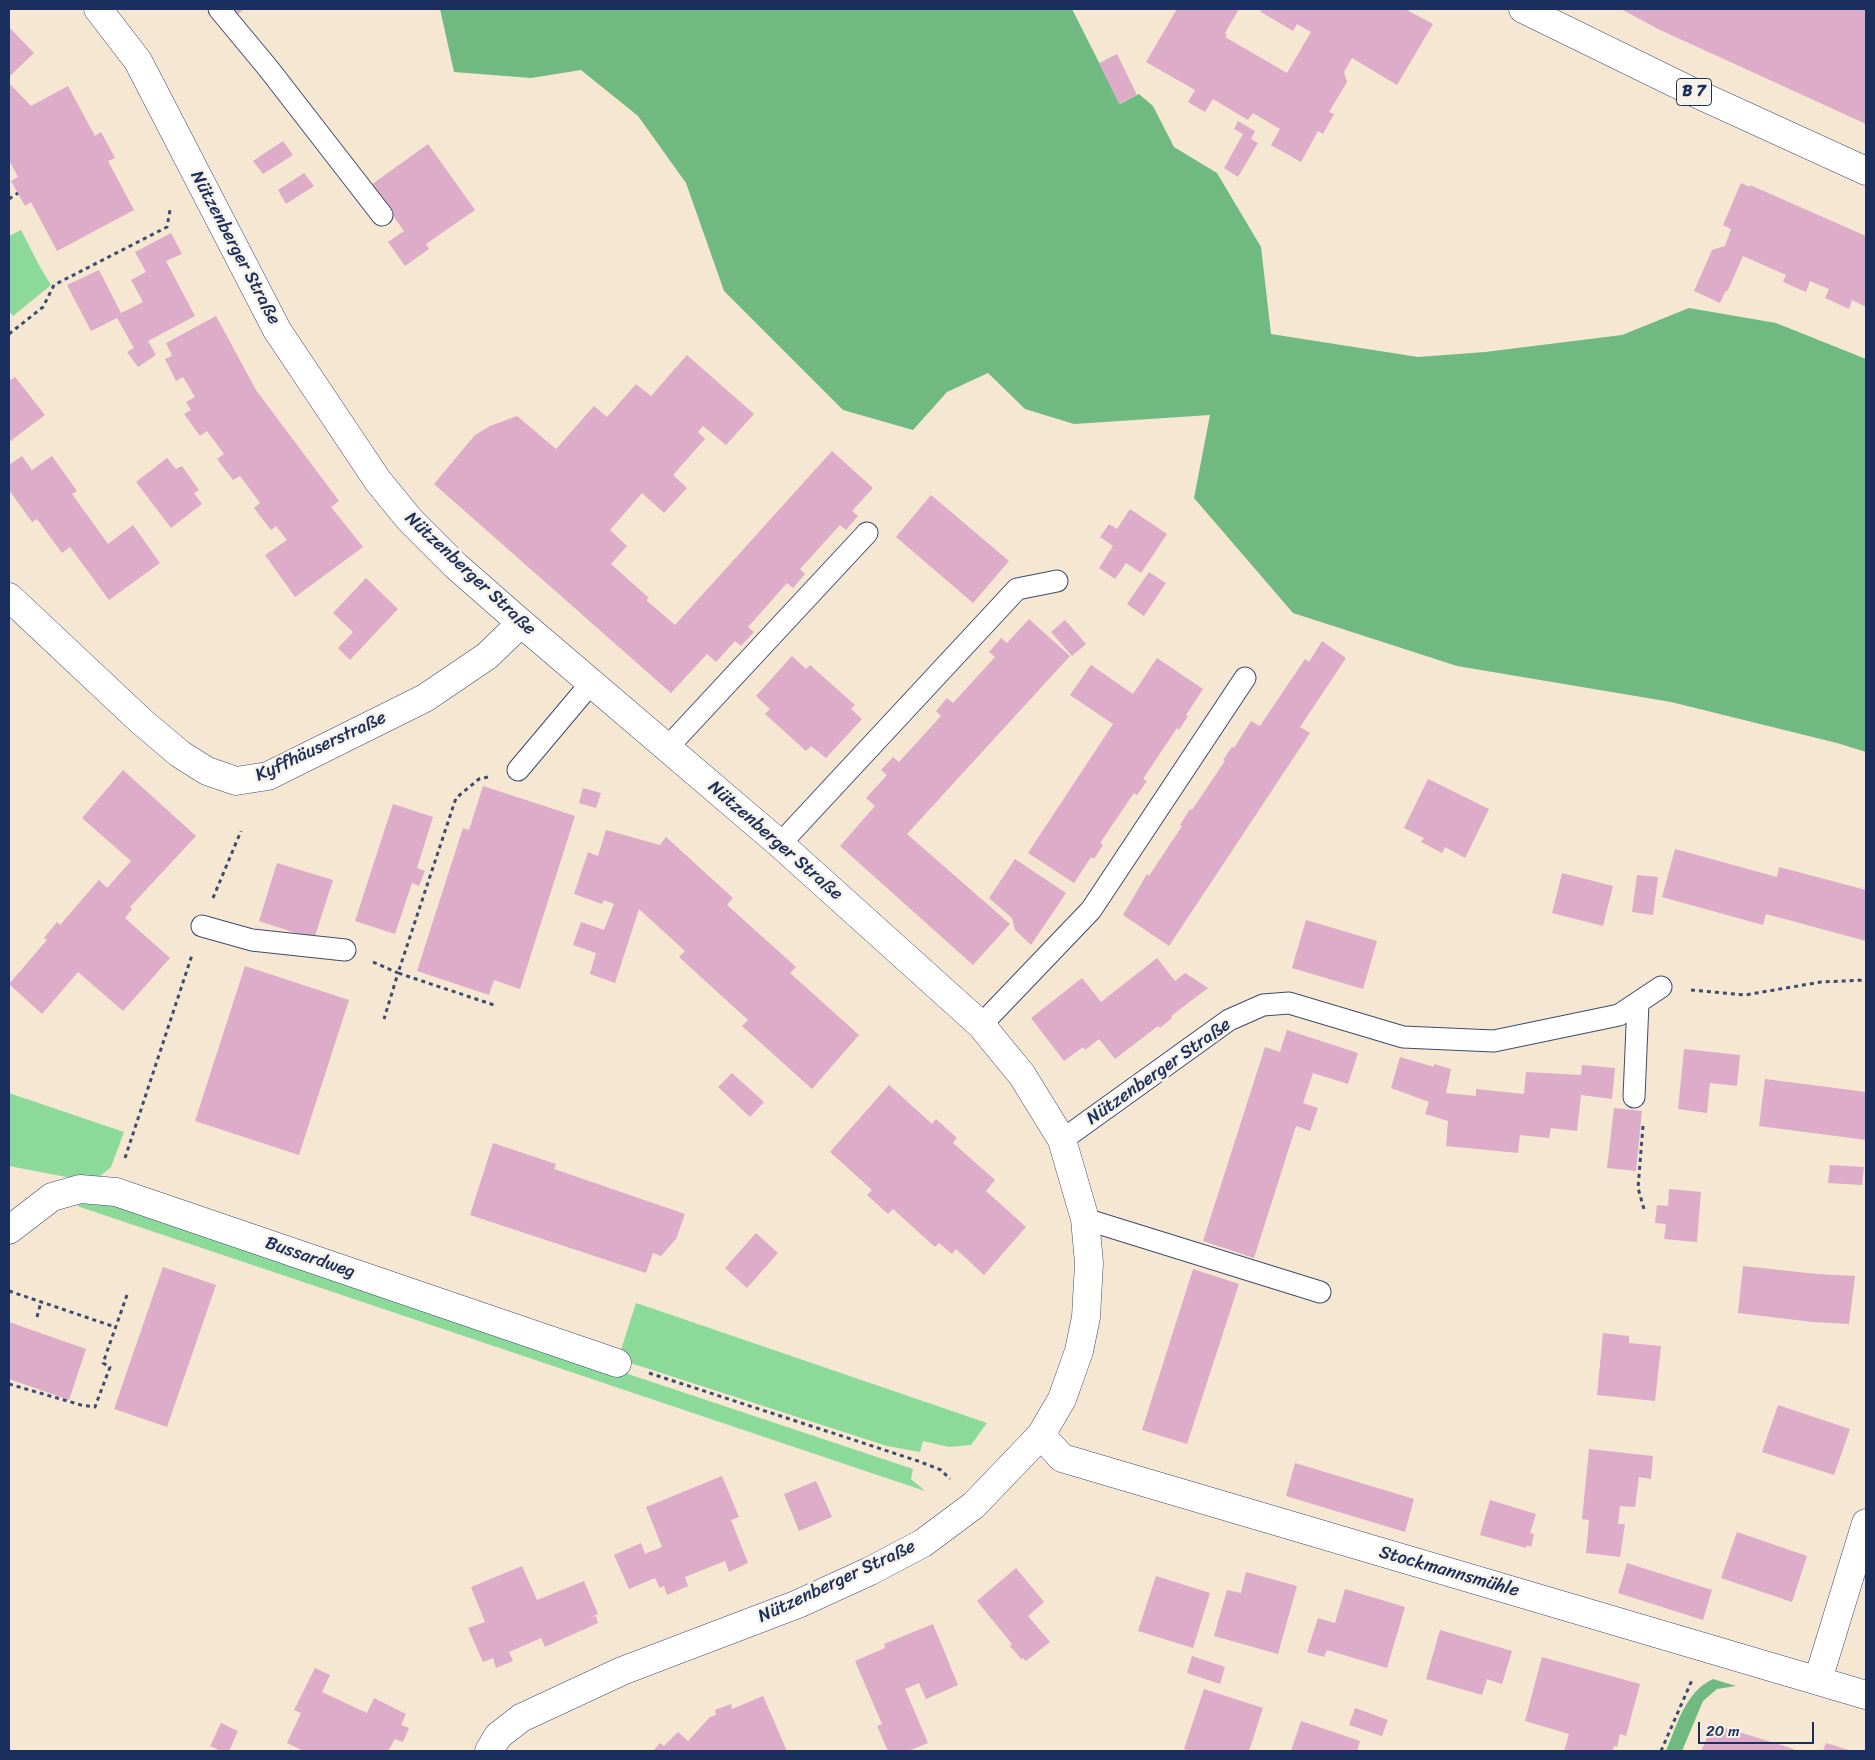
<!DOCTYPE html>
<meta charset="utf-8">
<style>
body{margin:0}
#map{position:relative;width:1875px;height:1760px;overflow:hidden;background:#f6e7d3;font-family:Sriracha,sans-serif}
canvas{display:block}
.frame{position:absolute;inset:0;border:10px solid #1b2f5e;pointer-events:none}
.scale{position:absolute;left:1698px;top:1722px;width:116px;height:22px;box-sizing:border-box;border:2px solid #1b2f5e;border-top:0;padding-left:6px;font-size:15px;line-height:18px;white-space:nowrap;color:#1b2f5e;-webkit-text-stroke:4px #f7f3e8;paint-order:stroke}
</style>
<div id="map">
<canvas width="1875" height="1760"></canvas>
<div class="frame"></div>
<div class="scale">20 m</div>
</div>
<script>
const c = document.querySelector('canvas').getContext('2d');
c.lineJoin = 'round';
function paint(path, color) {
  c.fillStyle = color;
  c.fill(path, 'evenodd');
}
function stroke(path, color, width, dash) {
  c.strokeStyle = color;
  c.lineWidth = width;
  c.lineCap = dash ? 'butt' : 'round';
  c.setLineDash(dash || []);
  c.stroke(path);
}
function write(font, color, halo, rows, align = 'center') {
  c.font = font + ' Sriracha,sans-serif';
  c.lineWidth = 5;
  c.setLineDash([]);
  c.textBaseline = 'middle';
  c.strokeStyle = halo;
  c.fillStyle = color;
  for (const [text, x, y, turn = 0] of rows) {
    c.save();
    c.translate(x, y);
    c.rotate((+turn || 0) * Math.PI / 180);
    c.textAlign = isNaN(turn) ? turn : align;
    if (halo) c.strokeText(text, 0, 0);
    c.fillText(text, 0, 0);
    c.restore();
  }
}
paint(new Path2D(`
 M21,230L40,267L51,285L13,316L9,311V236Z
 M9,1093L124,1132L111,1167L98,1178L66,1177L9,1166Z
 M86,1200L112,1202L913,1469L911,1479L925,1491L77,1206Z
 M636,1303L654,1309L987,1423L971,1445L949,1447L923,1441L920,1452L887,1446L618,1359Z`), '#8bda99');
paint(new Path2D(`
 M440,9H1072L1120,104L1139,94L1153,106L1174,147L1217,173L1261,247L1271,334L1418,357L1485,352L1622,335L1689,308L1776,323L1866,359V752L1837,743L1671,702L1457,666L1293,613L1194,498L1210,415L1074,424L1025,409L988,373L947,392L913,430L843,410L724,291L686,183L638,116L581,70L531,78L454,72Z
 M1713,1679L1736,1686L1717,1689L1703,1701L1682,1751H1666C1677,1725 1685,1692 1713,1679Z`), '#70ba81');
paint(new Path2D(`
 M233,9H244L238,14Z
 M1177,9H1239L1225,33L1227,35L1225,37L1287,73L1311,32L1297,24L1293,31L1261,12L1260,9H1405L1433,24L1397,85L1352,58L1344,72L1347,82L1329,112L1334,114L1323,134L1318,131L1301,162L1271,145L1280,129L1253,113L1248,120L1213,99L1205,112L1188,102L1195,90L1146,62Z
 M1621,9H1866V124L1658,29Z
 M9,27L34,53L9,77Z
 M1117,54L1137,95L1119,104L1099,63Z
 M9,83L31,106L68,86L95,136L101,132L115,158L108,161L134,210L57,251L31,202L25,206L11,181L18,177L9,160Z
 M1238,121L1255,131L1251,139L1258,143L1238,177L1224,168L1243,134L1234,129Z
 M283,141L293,155L263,174L253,161Z
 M428,144L475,210L426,244L429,249L405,266L388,242L404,231L371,185Z
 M304,173L314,186L286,204L278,190Z
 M1741,183L1750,187V185L1866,236V307L1852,300L1849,309L1825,298L1829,289L1810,281L1806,292L1783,282L1786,275L1743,256L1728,290L1725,292L1720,303L1694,291L1712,250L1725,246L1731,229L1723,225Z
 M171,233L182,254L166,261L195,316L148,341L156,355L138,367L127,352L134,348L117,318L91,331L67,285L99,270L121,313L143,302L131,280L146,272L135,252Z
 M216,316L256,390L339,501L331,507L363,547L295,597L265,555L287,540L276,526L271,530L254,508L260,503L240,476L233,480L217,459L224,454L207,431L200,436L184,414L191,410L186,402L195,397L183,377L176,381L165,359L172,356L166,343Z
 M687,355L754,414L726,445L703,426L698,432L705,439L673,475L687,488L664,513L642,493L610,530L627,546L611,564L649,598L646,600L675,625L832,451L873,488L852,511L858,516L846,530L840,525L800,569L805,574L793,588L787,583L748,627L754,632L741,646L735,641L716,662L707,654L671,693L434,484L475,435L490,426L517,416L556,449L594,406L607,417L636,384L651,396Z
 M15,377L45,415L9,442V381Z
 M22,456L32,470L52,456L77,491L72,494L108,544L133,525L160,563L109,600L70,547L62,553L37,519L32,522L9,490V465Z
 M167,458L176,469L182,466L199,490L194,493L202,504L171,528L136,482Z
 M931,495L1009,561L973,603L896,537Z
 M1130,509L1167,534L1141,573L1126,563L1115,579L1099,568L1113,546L1100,537L1109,524L1117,529Z
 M1149,572L1166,583L1144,616L1127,604Z
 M366,578L398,609L350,660L338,648L353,632L333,613Z
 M1029,619L1070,656L907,834L1010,924L973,965L840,846L875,806L866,798L887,775L881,770L893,757L899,762L941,716L936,711L947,698L953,703L995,657L989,652L1001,638L1007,643Z
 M1065,620L1086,644L1072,656L1051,632Z
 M1322,641L1346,658L1300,727L1310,733L1169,946L1123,915L1147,874L1149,876L1182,826L1180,825L1190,809L1192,810L1225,761L1223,760L1232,747L1234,748L1251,721L1260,726L1305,659L1309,662Z
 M792,656L806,669L810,665L855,705L851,709L862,719L826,758L811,746L806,751L765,714L770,709L756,696Z
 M1157,658L1203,689L1186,715L1188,716L1179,730L1177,728L1143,779L1147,781L1137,795L1134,793L1100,843L1103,845L1094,859L1091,857L1074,883L1028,853L1113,724L1070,695L1091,665L1133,694Z
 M123,770L196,836L130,907L132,909L125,918L170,958L123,1011L78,972L42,1014L9,984L47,940L44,938L57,922L60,925L99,880L107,888L131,861L82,818Z
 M1428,779L1489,809L1465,858L1445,847L1442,853L1421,842L1424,838L1404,828Z
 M483,786L575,816L520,989L494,980L489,995L417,971L463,828L469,830Z
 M583,788L601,793L596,808L579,803Z
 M393,804L433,817L417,868L425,871L419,886L412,883L395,934L355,921Z
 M606,830L660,845L666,837L733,898L727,905L796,967L790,973L859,1035L812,1089L742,1026L748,1020L679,957L685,951L639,909L615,983L590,974L596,953L573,945L581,922L604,930L614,904L604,900L602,904L574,894L588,852L598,856Z
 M1675,849L1777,877L1779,867L1866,890V941L1766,914L1763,925L1662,897Z
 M1015,859L1066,893L1031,945L1015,930L1012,918L989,898Z
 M277,863L333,880L314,939L259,921Z
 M1562,873L1613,886L1603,926L1552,913Z
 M1637,875L1658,877L1653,915L1632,912Z
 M1306,920L1377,941L1363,989L1292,968Z
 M1157,958L1175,981L1185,973L1208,988L1171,1016L1172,1018L1160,1028L1158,1026L1115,1059L1099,1039L1085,1050L1083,1047L1064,1061L1031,1018L1082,978L1101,1002Z
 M245,966L349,1000L299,1155L195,1121Z
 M1287,1030L1358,1053L1348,1084L1313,1073L1303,1103L1318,1108L1310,1131L1296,1126L1254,1258L1203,1241L1265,1047L1280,1052Z
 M1684,1049L1740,1055L1737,1086L1710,1083L1707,1113L1678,1109Z
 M1400,1057L1434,1067V1064L1451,1069L1446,1093L1476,1096V1089L1524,1094L1526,1072L1581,1075L1582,1065L1615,1068L1612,1099L1581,1095L1577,1131L1551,1128L1549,1138L1520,1135L1518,1153L1446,1146L1448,1121L1425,1114L1429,1102L1391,1088Z
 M732,1073L764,1102L750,1117L718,1087Z
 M1765,1079L1866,1092V1140L1759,1126Z
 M889,1085L932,1124L936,1119L957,1138L953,1143L995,1180L986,1191L1026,1227L984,1275L956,1249L952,1254L939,1243L935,1247L893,1209L888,1214L867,1195L872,1190L830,1152Z
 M1614,1108L1642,1111L1636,1171L1607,1168Z
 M493,1143L556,1164L554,1169L685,1214L676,1239L661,1256L653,1253L646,1273L470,1215Z
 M1830,1165L1864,1167L1862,1185L1828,1183Z
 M1669,1189L1701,1192L1697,1242L1664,1239L1666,1224L1655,1223L1657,1205L1668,1206Z
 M756,1233L778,1253L747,1288L725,1268Z
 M1743,1266L1817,1274L1855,1276L1849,1324L1812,1322L1738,1313Z
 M163,1267L216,1285L167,1427L114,1409Z
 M1193,1269L1239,1284L1187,1444L1142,1430Z
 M9,1322L86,1349L69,1400L9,1379Z
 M1603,1333L1629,1336V1343L1661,1346L1655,1401L1597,1395Z
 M1778,1405L1850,1429L1834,1475L1762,1452Z
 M1589,1449L1653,1456L1651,1479L1639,1477L1635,1507L1620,1506L1618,1524H1625L1620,1557L1586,1553L1589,1520L1582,1519Z
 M1295,1463L1414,1499L1405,1532L1286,1496Z
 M722,1476L739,1517L731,1520L748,1563L729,1572L725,1561L685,1577L688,1586L667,1595L664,1586L660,1588L655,1578L629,1589L614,1555L641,1543L645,1554L662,1547L646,1507Z
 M816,1481L832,1517L799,1531L784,1494Z
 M1490,1500L1536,1514L1530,1533L1534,1534L1531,1547L1527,1545L1526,1548L1480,1535Z
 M1737,1532L1807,1556L1792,1602L1721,1578Z
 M1627,1563L1712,1590L1703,1620L1618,1593Z
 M522,1566L537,1600L584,1581L598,1614L590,1618L596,1616L598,1623L545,1647L541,1638L509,1652L513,1661L496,1668L493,1658L483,1662L468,1628L485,1622L471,1587Z
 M1016,1568L1044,1602L1028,1616L1050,1642L1026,1661L1023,1658L1021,1659L1010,1646L1012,1644L977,1601Z
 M1246,1572L1297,1586L1278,1654L1214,1636L1227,1590L1241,1593Z
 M1156,1576L1210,1593L1193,1648L1138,1631Z
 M1345,1589L1405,1607L1387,1668L1327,1650L1324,1657L1307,1652L1318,1618L1335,1623Z
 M933,1624L958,1685L926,1699L919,1683L905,1689L928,1743L908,1751H888L877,1726L882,1724L855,1661L885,1648L884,1644Z
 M1440,1630L1512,1651L1502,1684L1487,1679L1482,1695L1426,1679Z
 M1192,1656L1225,1667L1220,1684L1187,1673Z
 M1542,1657L1640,1684L1626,1736L1620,1734L1617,1747L1614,1746L1612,1751H1564L1569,1734L1525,1721Z
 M315,1668L330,1675L322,1692L367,1713L374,1698L406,1714L401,1725L409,1728L403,1742L395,1739L388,1751H303L287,1743L301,1713L294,1710Z
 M1204,1689L1263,1708L1249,1751H1191L1184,1749Z
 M763,1696L787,1751H653L660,1743L664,1746L678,1732L688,1741L710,1717L716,1715L715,1710L731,1704L732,1709Z
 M1355,1708L1388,1720L1382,1736L1349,1725Z
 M1301,1721L1360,1741L1357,1751H1291Z
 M221,1723L238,1731L229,1751H221L210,1746Z
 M1713,1724L1794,1749V1751H1701Z
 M1826,1743L1852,1751H1823Z`), '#dcacc8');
const lane = new Path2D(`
 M219,9L268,68L382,215
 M667,748L867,533
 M518,770L592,682
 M780,844L1017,589L1057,581
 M202,926L252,940L345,950
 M981,1025L1091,910L1245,678
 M1634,1097L1638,1003
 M1062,1140L1229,1020L1263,1005L1289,1003L1403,1037L1494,1041L1619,1015L1661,987
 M1085,1219L1320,1292`);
const street = new Path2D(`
 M9,597L141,721L180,754L207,771L236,781L268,776L425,698L487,656L521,623
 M9,1230L52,1197L80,1189L116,1192L617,1363
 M1041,1435L1062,1458L1866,1695
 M1818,1680L1866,1523`);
const secondary = new Path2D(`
 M98,9L138,61L277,330L378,481L410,520L456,566L521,623L780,844L981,1025L1022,1075L1062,1140L1085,1219L1089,1263L1086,1317L1079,1351L1062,1399L1041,1435L974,1505L923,1543L870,1571L798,1604L622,1671L521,1718L498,1736L489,1751`);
const primary = new Path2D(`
 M1523,9L1693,92L1866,171`);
stroke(lane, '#3c4b70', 23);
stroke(street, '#3c4b70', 29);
stroke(secondary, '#3c4b70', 29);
stroke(primary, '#3c4b70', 29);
stroke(new Path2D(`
 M9,199L18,193
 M9,334L43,307L54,285L167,227L170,210
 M488,777L479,779L456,798L398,973L497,1006
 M213,898L241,831
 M373,962L398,973L384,1019
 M1691,990L1745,995L1821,982L1866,980
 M1643,1126L1638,1188L1644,1209
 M125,1158L192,955
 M9,1291L115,1327
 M37,1317L41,1302
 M649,1373L918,1461L941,1470L950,1479
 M9,1384L81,1405L95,1407L110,1367L103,1363L127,1295
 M1661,1751L1692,1680`), '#3c4b70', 3, [4, 4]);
stroke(lane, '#fff', 21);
stroke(street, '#fff', 28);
stroke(secondary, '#fff', 28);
stroke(primary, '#fff', 28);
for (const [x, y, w] of [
 [1694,92,35]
]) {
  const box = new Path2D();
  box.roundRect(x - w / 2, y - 13.5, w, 27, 4);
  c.fillStyle = '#f7f3e8';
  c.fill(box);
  stroke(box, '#1b2f5e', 1);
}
write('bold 16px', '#1b2f5e', null, [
 ["B 7",1694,92]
]);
write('18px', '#1b2f5e', '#f7f3e8', [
 ["Nützenberger Straße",235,248,62],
 ["Nützenberger Straße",470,574,43],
 ["Kyffhäuserstraße",321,747,-25],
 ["Nützenberger Straße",775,841,41],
 ["Nützenberger Straße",1159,1072,-35],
 ["Bussardweg",310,1258,19],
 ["Stockmannsmühle",1449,1572,16],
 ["Nützenberger Straße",837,1582,-25]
]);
</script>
